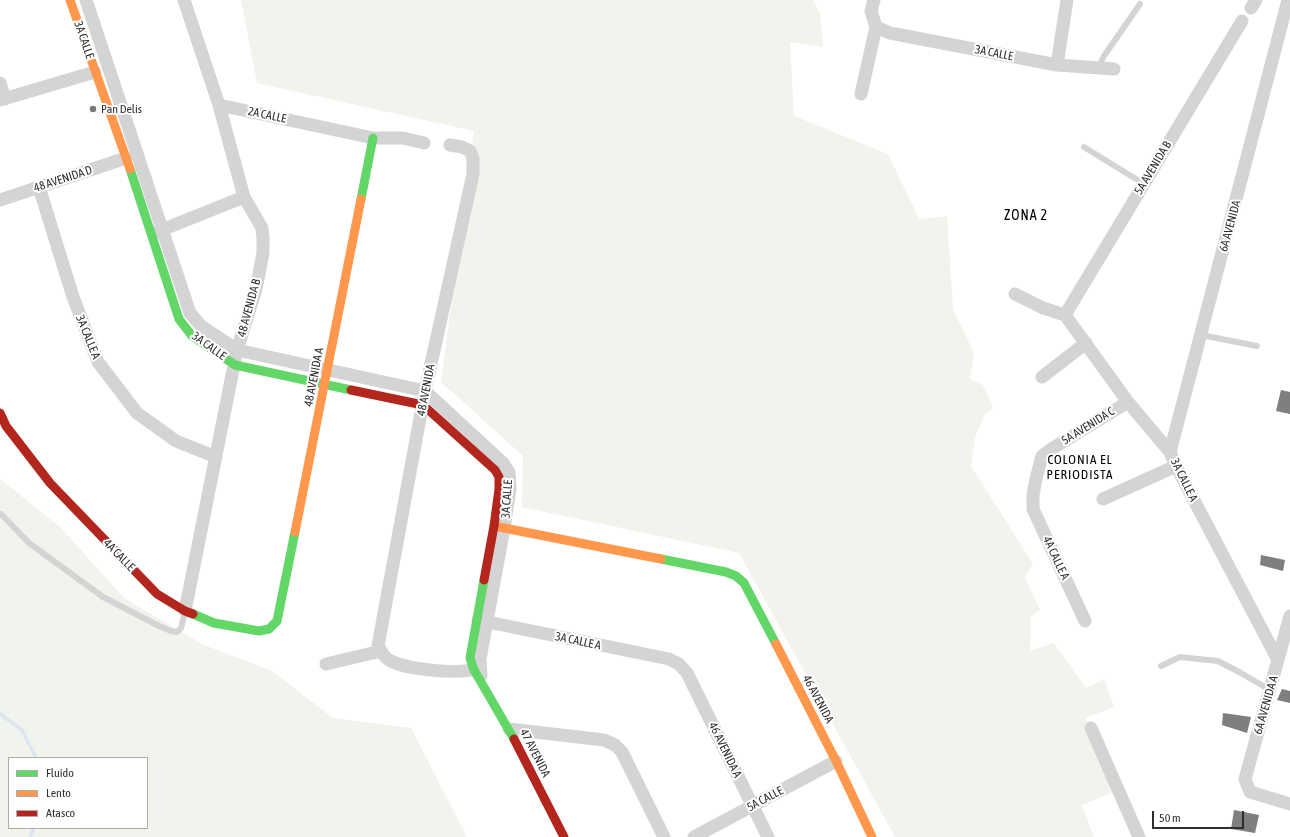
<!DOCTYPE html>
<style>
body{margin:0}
#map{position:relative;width:1290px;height:837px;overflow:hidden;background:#fff;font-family:"Asap Condensed",sans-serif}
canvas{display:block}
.legend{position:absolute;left:8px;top:757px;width:140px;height:72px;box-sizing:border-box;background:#fff;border:1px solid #acacac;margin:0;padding:5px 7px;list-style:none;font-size:12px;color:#2f2f2f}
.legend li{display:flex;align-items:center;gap:8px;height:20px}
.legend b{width:20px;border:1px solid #acacac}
.scale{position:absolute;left:1152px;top:811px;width:92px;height:18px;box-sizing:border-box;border:2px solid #2f2f2f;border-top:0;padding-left:5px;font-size:12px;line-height:14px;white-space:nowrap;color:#2f2f2f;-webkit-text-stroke:3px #fff;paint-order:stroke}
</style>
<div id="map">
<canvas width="1290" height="837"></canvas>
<ul class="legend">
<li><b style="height:5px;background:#63d668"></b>Fluido</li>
<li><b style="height:5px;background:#ff974d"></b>Lento</li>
<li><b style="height:5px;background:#b3261e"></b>Atasco</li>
</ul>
<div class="scale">50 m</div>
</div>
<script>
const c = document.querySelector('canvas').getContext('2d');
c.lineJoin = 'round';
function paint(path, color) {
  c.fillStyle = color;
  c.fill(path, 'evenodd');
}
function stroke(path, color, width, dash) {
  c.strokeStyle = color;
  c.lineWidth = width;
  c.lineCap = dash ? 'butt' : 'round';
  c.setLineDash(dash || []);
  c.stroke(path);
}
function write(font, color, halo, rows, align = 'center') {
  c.font = font + ' "Asap Condensed",sans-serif';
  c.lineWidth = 4;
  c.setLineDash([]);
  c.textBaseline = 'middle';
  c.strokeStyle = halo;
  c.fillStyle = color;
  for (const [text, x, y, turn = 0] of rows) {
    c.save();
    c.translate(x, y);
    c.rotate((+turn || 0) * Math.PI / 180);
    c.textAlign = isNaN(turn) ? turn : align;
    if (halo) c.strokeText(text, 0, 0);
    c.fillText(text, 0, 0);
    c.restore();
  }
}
paint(new Path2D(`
 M241,0H813L820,13L823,47L790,42L794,116L888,154L919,219L947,216L953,309L974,353L970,379L983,385L993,408L984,416L975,437L971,466L1033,564L1025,577L1040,610L1031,617L1030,651L1054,643L1086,688L1104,679L1114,707L1085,718L1113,792L1082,805L1094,837H895L739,553L522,507L523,456L441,382L474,131L257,83Z
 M0,479L61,528L124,598L204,645L272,671L333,718L411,728L467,837H0ZM9,758H147V828H9Z`), '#f1f4ed');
stroke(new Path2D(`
 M0,714L22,730L36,758
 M30,837L34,828`), '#dce6f0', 3.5);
paint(new Path2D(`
 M1281,390L1290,392V414L1276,411Z
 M1261,555L1285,560L1283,571L1260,565Z
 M1282,689L1290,691V703L1277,700Z
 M1223,713L1251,717L1247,733L1222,725Z
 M1234,810L1259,815L1255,833L1231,829Z`), '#7f7f7f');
stroke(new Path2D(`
 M1098,68L1104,56L1140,4
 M1084,147L1144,184
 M1201,335L1257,346
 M1,514L29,543L103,597L159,626L171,631L177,632L181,628L185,612
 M1161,666L1180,657L1218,661L1241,673L1270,690`), '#d4d4d4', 6);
stroke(new Path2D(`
 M86,0L190,313L201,326L237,350L425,391L503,463L509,472L510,489L504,528L480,659L481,676
 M184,0L219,105L244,197L262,228L263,238V253L256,289L237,350L185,611
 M1251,8L1256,0
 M876,27L890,33L1057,65L1114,69
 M1057,65L1067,0
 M0,83L5,99
 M861,94L876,27L871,11L874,0
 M0,100L95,72
 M219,105L373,138H403L424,143
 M450,145L462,147L470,151L473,158V174L425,391L378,646C381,650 384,658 389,660C407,670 460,675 479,668
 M39,187L73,297L98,362L137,413L176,441L216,457
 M0,200L126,158
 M154,233L244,197
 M1015,294L1043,308L1065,315
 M1065,315L1128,402L1170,452L1176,466L1278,660
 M1065,315L1242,21
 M1042,377L1086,343
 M1170,452L1288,0
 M1103,499L1176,466
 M1290,616L1245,779L1250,792L1290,804
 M478,620L669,659L679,664L687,673L768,837
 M1085,621L1033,509V495L1036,479L1042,456L1053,448L1128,402
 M326,664L381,651
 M1091,728L1139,837
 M509,729L604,740L615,745L622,752L664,837
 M694,837L836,761`), '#d4d4d4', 13);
stroke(new Path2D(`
 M130,169L179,319L192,336L235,365L351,390
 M361,199L373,138
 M661,559L726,572L736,576L744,583L776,644
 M484,580L470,658L474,670L514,739
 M193,614L214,623L259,631L269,629L277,621L295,532`), '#63d668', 9);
stroke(new Path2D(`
 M70,0L130,169
 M494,526L661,559
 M295,532L361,199
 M776,644L836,761L872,837`), '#ff974d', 9);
stroke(new Path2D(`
 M351,390L423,405L495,470L499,477V489L494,526L484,580
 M0,413L6,426L50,483L157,594L185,611L193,614
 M514,739L564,837`), '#b3261e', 9);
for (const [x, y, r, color] of [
 [93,109,4,"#787878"]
]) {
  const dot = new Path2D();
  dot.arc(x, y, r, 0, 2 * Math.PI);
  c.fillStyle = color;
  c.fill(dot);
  stroke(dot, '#fff', 1.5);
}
write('12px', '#2f2f2f', '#fff', [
 ["3A CALLE",84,40,71],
 ["3A CALLE",994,53,11],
 ["2A CALLE",267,115,12],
 ["5A AVENIDA B",1153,168,-59],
 ["48 AVENIDA D",63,179,-18],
 ["6A AVENIDA",1230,226,-75],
 ["48 AVENIDA B",249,308,-75],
 ["3A CALLE A",88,337,68],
 ["3A CALLE",209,346,36],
 ["48 AVENIDA A",314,377,-79],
 ["48 AVENIDA",426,390,-79],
 ["5A AVENIDA C",1088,426,-32],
 ["3A CALLE A",1184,480,64],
 ["3A CALLE",507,499,-86],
 ["4A CALLE",119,555,46],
 ["4A CALLE A",1056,558,65],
 ["3A CALLE A",578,641,12],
 ["46 AVENIDA",818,699,62],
 ["6A AVENIDA A",1266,705,-74],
 ["46 AVENIDA A",725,750,64],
 ["47 AVENIDA",535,753,63],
 ["5A CALLE",765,799,-28]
]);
write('12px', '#2f2f2f', '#fff', [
 ["Pan Delis",101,109]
], 'left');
c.letterSpacing = '1px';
write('13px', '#000', '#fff', [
 ["COLONIA EL",1080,460],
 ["PERIODISTA",1080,475]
]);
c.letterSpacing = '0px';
c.letterSpacing = '1px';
write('14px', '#000', '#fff', [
 ["ZONA 2",1026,216]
]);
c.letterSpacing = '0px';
</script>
